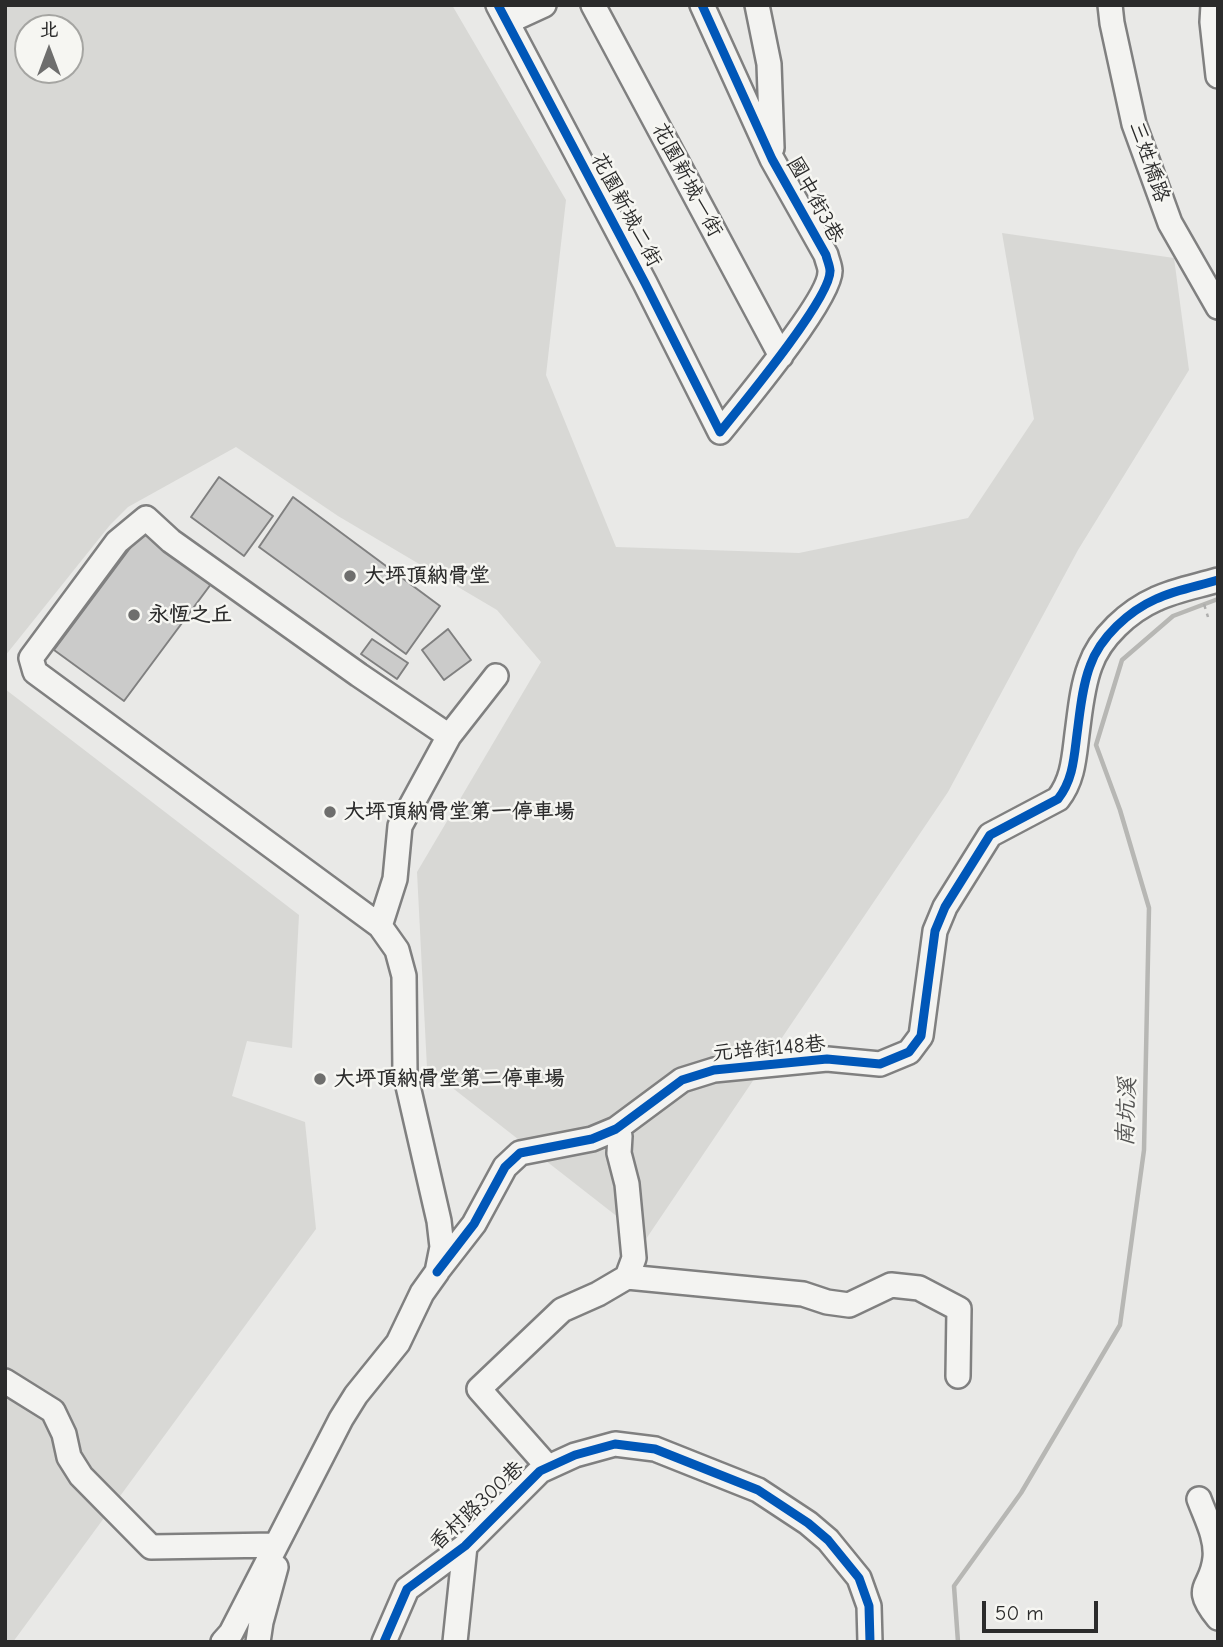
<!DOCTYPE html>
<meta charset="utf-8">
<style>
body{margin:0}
#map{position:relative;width:1223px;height:1647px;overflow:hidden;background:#e9e9e7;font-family:"Comic Neue","LXGW WenKai TC",sans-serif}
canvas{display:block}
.frame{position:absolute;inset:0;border:7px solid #2b2b2b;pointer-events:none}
.north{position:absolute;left:14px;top:14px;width:70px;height:70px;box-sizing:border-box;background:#f6f6f2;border:2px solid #a5a5a2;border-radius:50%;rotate:0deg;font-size:19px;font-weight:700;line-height:28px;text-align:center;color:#2b2b2b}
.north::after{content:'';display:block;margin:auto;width:24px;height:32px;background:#6e6e6d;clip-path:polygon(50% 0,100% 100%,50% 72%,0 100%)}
.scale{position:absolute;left:982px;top:1601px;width:116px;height:32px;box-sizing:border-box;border:4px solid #2b2b2b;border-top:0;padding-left:9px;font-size:21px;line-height:24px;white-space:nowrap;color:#2b2b2b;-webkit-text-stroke:5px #f6f6f2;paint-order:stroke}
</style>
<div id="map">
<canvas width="1223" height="1647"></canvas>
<div class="frame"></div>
<div class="north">北</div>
<div class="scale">50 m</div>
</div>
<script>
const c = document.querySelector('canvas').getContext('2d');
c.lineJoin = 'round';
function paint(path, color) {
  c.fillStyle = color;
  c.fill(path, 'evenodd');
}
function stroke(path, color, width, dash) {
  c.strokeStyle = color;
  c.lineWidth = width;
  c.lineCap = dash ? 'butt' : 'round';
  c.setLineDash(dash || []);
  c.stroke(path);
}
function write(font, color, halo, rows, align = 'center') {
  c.font = font + ' "Comic Neue","LXGW WenKai TC",sans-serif';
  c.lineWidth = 5;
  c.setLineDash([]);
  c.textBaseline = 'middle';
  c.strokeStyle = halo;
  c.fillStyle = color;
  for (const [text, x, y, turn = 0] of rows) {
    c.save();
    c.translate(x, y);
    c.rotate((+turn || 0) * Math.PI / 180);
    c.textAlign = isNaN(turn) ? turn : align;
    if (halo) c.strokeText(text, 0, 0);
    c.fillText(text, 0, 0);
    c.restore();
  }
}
paint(new Path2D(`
 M5,5H452L566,200L546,375L616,547L799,553L968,518L1034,419L1002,233L1174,258L1189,370L1078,550L948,792L646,1239L427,1068L417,872L541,662L497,610L338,516L236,447L128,507L110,525L5,656ZM28,28H70V70H28Z
 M5,689L299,915L292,1048L247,1041L232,1096L305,1122L316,1229L13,1642H5Z`), '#d8d8d5');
stroke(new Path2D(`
 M958,1642L954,1586L1021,1493L1120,1325L1144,1150L1149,908L1120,810L1096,745L1122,660L1173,616L1218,599`), '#b7b7b4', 4.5);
const building = new Path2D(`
 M219,477L273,516L244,556L191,517Z
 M293,497L440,606L406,654L259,547Z
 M145,528L214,580L124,701L54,650Z
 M448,629L471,660L444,680L422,650Z
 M372,639L408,663L397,679L361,654Z`);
paint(building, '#cbcbca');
stroke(building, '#808080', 2);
const minor = new Path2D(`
 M498,5L645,283L720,432C741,406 831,298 830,271C830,266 827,260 826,255L772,159L702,5
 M593,5L781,356
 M757,5L769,64L772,148
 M1110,5L1112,23L1134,124L1170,223L1218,307
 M1213,5L1212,22L1218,76
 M507,22L544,5
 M380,926L395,879L400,826L449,736L496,676
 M439,1269L474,1224L505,1167L520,1153L592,1139L616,1129L682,1080L714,1070L827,1059L880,1064L909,1052L921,1036L935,931L945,907L990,835L1058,799C1073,780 1074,758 1077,734C1080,712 1082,687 1090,666C1100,637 1129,611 1156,599C1175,590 1198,586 1218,580
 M627,1277L803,1294L827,1302L849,1305L891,1285L919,1288L959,1309L958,1376
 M5,1381L53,1411L64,1434L69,1457L81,1476L151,1547L276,1545
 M548,1467L479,1389L562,1310L598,1294L627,1277L634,1258L627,1184L619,1153L620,1136L616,1129
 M1199,1499C1206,1518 1217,1538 1215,1558C1212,1590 1191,1585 1218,1618
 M223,1642L231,1633L341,1419L356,1395L398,1343L422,1293L437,1272L442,1247L439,1221L405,1073L404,976L397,950L380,926L35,672L31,658L117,542L146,518L171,541L359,675L449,736
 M258,1642L261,1622L276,1567
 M384,1642L407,1589L465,1546L540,1471L575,1455L615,1444L655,1449L758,1490L808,1523L828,1540L859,1578L869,1606L870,1642
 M455,1642L465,1546`);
stroke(minor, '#808080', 28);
stroke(new Path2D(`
 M1204,604L1208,617`), '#aeaead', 2.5, [5, 5]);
stroke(minor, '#f3f3f1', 23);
stroke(new Path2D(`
 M498,5L645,283L720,432C741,406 831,298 830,271C830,266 827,260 826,255L772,159L702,5
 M437,1272L474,1224L505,1167L520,1153L592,1139L616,1129L682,1080L714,1070L827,1059L880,1064L909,1052L921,1036L935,931L945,907L990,835L1058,799C1073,780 1074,758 1077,734C1080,712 1082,687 1090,666C1100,637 1129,611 1156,599C1175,590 1198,586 1218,580
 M384,1642L407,1589L465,1546L540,1471L575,1455L615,1444L655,1449L758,1490L808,1523L828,1540L859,1578L869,1606L870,1642`), '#0057b8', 9);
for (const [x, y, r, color] of [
 [350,576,7,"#6e6e6d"],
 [134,615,7,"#6e6e6d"],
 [330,812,7,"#6e6e6d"],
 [320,1079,7,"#6e6e6d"]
]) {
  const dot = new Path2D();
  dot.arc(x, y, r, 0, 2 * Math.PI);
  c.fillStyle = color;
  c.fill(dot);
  stroke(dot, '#f6f6f2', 2.5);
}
write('21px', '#2b2b2b', '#f6f6f2', [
 ["三姓橋路",1149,162,71],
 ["花園新城一街",687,180,62],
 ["國中街3巷",815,200,61],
 ["花園新城二街",626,210,62],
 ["元培街148巷",769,1049,-5],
 ["香村路300巷",477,1506,-43]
]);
write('bold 21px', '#2b2b2b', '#f6f6f2', [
 ["大坪頂納骨堂",364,576],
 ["永恆之丘",148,615],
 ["大坪頂納骨堂第一停車場",344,812],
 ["大坪頂納骨堂第二停車場",334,1079]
], 'left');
write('italic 23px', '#545453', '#f6f6f2', [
 ["南坑溪",1127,1112,-88]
]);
</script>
